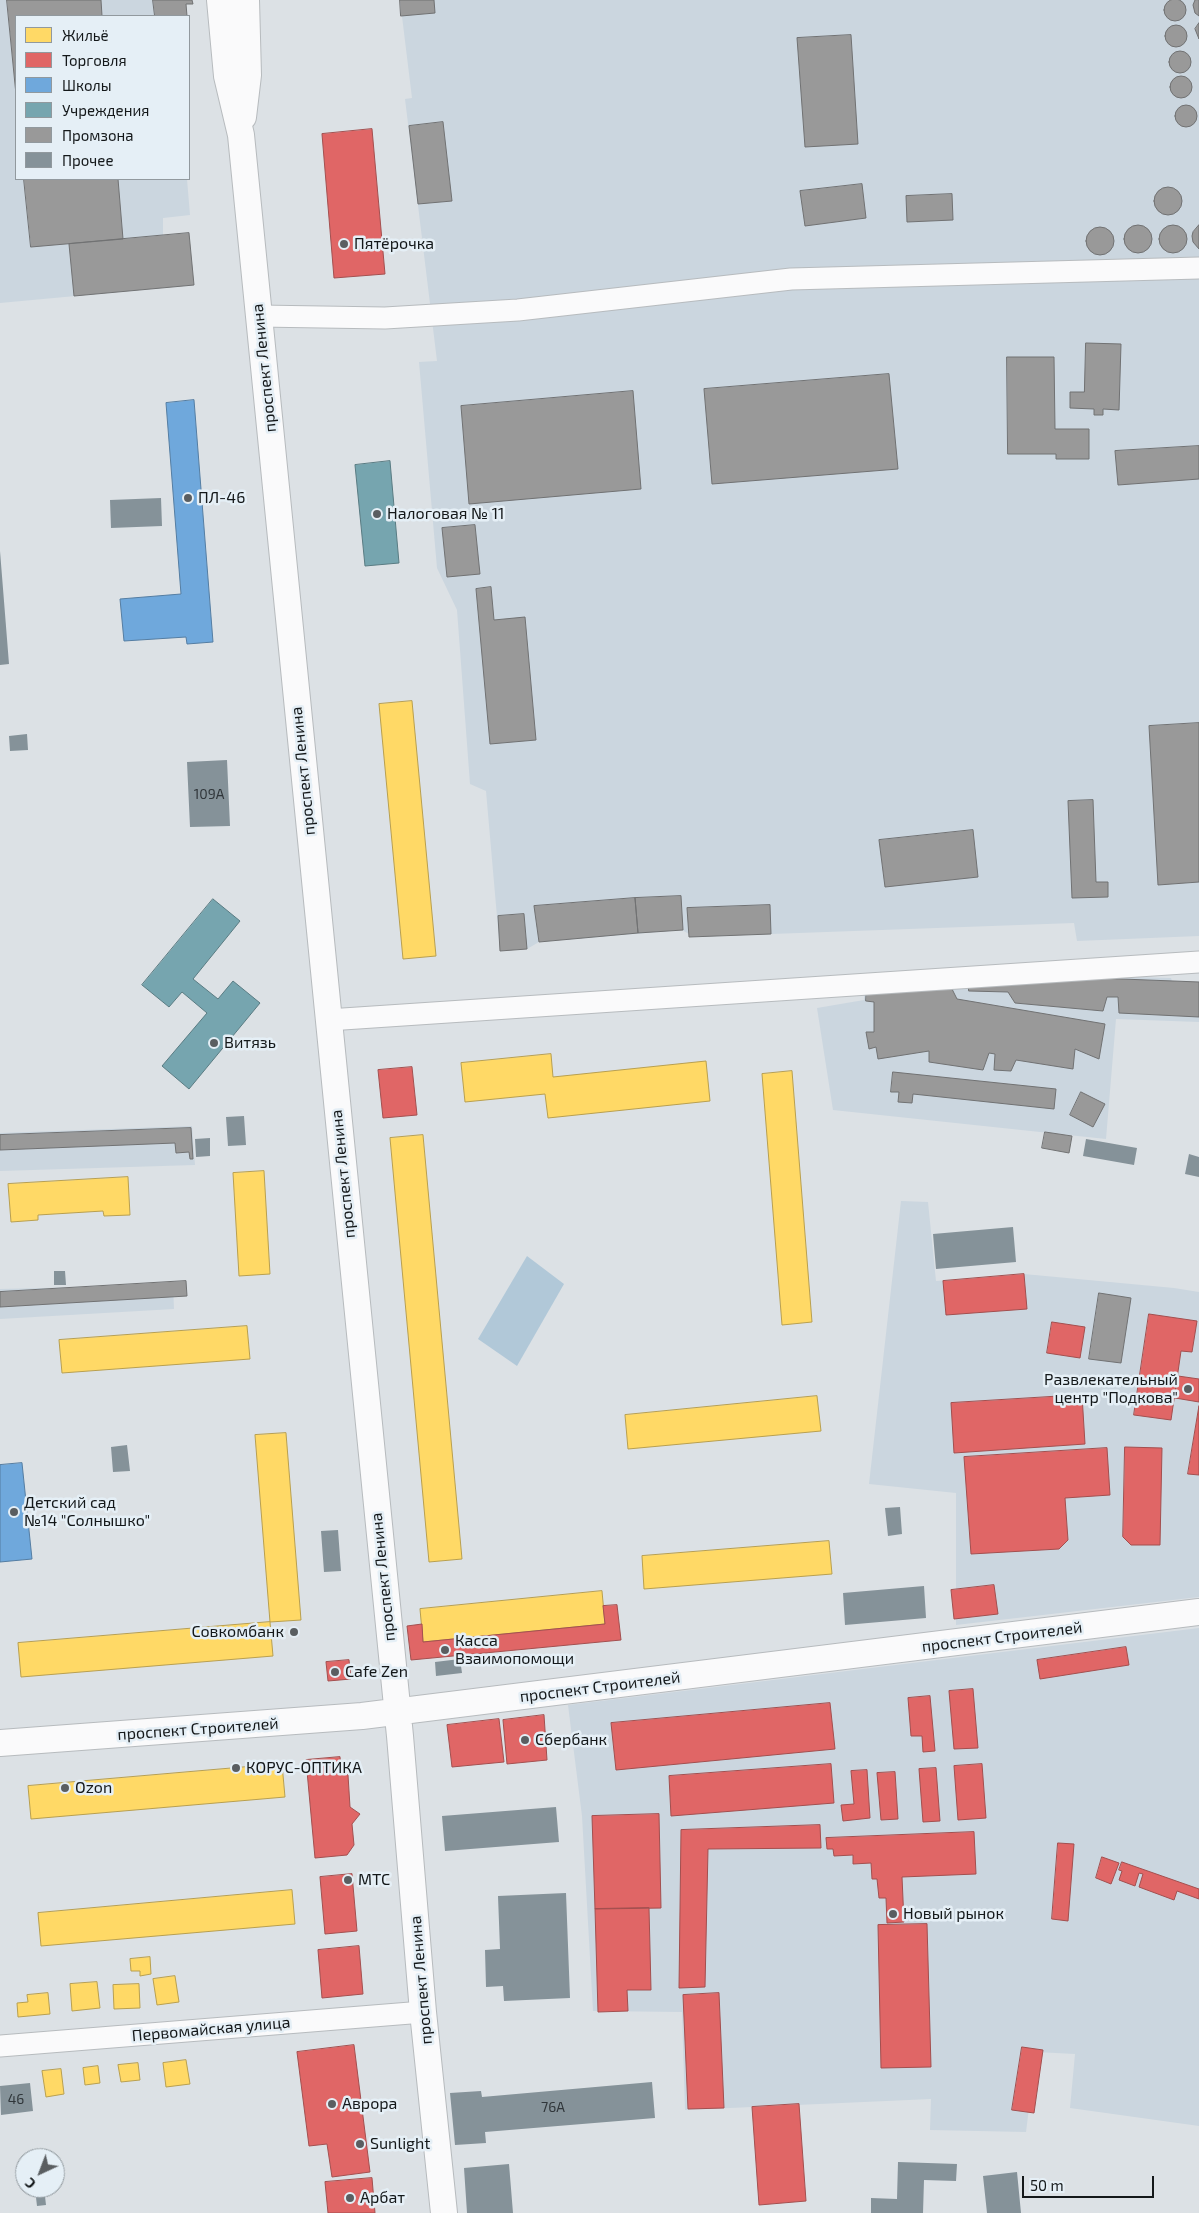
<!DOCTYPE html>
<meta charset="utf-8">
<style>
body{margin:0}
#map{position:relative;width:1199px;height:2213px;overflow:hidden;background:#dce1e5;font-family:"Exo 2",sans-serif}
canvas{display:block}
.legend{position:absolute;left:15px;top:15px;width:175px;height:165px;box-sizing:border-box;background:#e5eff6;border:1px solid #91999e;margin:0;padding:6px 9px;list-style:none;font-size:15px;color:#14181a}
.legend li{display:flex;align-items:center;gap:10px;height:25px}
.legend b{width:25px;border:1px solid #91999e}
.north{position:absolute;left:15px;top:2148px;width:50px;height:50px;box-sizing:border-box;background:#e5eff6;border:1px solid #91999e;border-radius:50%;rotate:223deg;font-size:14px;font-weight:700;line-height:20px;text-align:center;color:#14181a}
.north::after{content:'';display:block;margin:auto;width:18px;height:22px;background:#5a5e61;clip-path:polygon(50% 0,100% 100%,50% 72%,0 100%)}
.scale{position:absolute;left:1022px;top:2176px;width:132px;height:22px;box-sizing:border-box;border:2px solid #14181a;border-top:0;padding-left:6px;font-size:15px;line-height:18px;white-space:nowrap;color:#14181a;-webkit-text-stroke:4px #e5eff6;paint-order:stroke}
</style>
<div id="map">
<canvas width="1199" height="2213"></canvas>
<ul class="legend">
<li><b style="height:14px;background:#ffd966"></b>Жильё</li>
<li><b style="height:14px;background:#e06666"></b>Торговля</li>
<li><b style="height:14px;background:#6fa8dc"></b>Школы</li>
<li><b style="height:14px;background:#76a5af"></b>Учреждения</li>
<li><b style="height:14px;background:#999"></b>Промзона</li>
<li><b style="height:14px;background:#859299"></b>Прочее</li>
</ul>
<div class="north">С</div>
<div class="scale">50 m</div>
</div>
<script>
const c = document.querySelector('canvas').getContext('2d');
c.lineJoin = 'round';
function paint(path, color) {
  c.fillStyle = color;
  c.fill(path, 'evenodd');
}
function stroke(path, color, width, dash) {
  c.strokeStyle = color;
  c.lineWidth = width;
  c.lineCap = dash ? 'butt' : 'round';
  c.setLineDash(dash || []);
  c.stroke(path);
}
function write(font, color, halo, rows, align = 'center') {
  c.font = font + ' "Exo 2",sans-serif';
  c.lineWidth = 5;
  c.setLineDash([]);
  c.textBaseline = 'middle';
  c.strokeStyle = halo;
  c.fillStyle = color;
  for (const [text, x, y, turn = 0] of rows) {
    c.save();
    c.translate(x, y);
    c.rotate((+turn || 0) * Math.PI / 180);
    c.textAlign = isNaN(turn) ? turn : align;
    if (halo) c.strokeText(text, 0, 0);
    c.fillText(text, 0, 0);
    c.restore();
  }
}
paint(new Path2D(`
 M0,0H192L193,4H186L187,16H16V179H187L190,215L163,218V235L189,233L194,285L0,303Z
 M400,0H1199V936L1077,941L1074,923L689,937V934L682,930L539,942L527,949L500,951L486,791L470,784L457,610L437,568L419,362L437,361L405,99L412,98Z
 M1017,974L1171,978L1177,998L1199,997V1022L1116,1019L1106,1139L833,1110L817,1008L864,1000L865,979Z
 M192,1126L195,1165L0,1171V1133Z
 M901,1201L928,1202L936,1281L1024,1274L1174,1288L1199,1292V1597L956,1625V1493L869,1484Z
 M173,1285L174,1309L0,1319V1289Z
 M1199,1628V2126L1070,2108L1075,2054L1036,2052L1026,2132L930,2130L931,2099L685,2110L682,2012L593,2011L582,1816L568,1705Z`), '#cbd6df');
paint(new Path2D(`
 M527,1256L564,1284L517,1366L478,1339Z`), '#b1c8d8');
const homes = new Path2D(`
 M412,701L436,956L403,959L379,704Z
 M551,1054L553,1077L706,1061L710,1101L548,1118L545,1094L465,1102L461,1063Z
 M792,1071L812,1322L782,1325L762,1074Z
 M423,1135L462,1559L429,1562L390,1138Z
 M264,1171L270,1274L239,1276L233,1173Z
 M128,1177L130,1215L104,1216L103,1211L38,1215V1220L11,1222L8,1184Z
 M247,1326L250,1359L62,1373L59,1340Z
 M817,1396L821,1431L628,1449L625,1415Z
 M286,1433L301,1620L270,1622L255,1435Z
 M829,1541L832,1574L644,1589L642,1556Z
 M602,1591L605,1624L423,1642L420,1609Z
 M270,1622L273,1656L21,1677L18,1643Z
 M282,1764L285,1797L31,1819L28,1786Z
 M292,1890L295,1924L41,1946L38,1913Z
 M150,1957L151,1974L140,1976V1971H131L130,1959Z
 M175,1976L179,2002L157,2005L153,1979Z
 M97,1982L100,2008L72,2011L70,1984Z
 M139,1984L140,2008L114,2009L113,1985Z
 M48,1993L50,2014L18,2017L17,2003L28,2002L27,1995Z
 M186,2060L190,2084L166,2087L163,2063Z
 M138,2063L140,2080L121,2082L118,2065Z
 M98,2066L100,2083L85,2085L83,2068Z
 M61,2069L64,2094L46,2097L42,2071Z`);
paint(homes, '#ffd966');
stroke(homes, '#b89f4f', 1);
const shops = new Path2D(`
 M372,129L385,274L334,278L322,134Z
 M412,1067L417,1115L383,1118L378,1070Z
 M1024,1274L1027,1309L946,1315L943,1281Z
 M1149,1314L1197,1321L1192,1352L1181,1351L1171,1420L1134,1415Z
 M1052,1322L1085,1327L1080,1358L1047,1353Z
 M1178,1376L1199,1379V1402L1175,1398Z
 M1082,1395L1085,1444L954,1453L951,1403Z
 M1199,1406V1475L1188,1474Z
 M1125,1447L1162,1448L1160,1545H1131L1123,1537Z
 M1107,1448L1110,1495L1065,1498L1068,1540L1059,1549L971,1554L964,1457Z
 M994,1585L998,1614L954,1619L951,1590Z
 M617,1605L621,1640L411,1660L407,1626L422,1624L423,1642L605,1624L603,1606Z
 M1126,1647L1129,1665L1040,1679L1037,1660Z
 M349,1660L351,1679L328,1681L326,1662Z
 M973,1689L978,1748L954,1749L949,1691Z
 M930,1696L935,1751L923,1752L922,1736H911L908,1698Z
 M830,1703L835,1749L616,1770L611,1723Z
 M544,1715L547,1760L507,1764L503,1720Z
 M499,1719L504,1762L452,1767L447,1725Z
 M340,1757L341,1769L348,1775L350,1807L360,1814L352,1824L354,1845L347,1855L315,1858L306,1760Z
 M831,1764L834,1803L671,1816L669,1776Z
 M982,1764L986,1818L958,1820L954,1766Z
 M936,1768L940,1821L923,1822L919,1769Z
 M867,1770L870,1818L843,1821L841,1805L854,1804L851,1771Z
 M895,1772L898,1819L881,1820L877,1773Z
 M659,1814L661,1908L595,1909L592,1816Z
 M820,1825L821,1848L708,1849L705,1987L679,1988L681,1830Z
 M974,1832L976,1874L902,1877L904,1922L887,1923L886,1898H879L877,1879H872L871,1863L853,1864V1855L834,1856L833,1849H827L826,1838Z
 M1058,1843L1074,1844L1068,1921L1052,1919Z
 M1102,1857L1119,1863L1111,1884L1096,1878Z
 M1122,1862L1199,1889V1899L1177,1891L1174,1900L1139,1887L1143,1874L1139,1873L1135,1886L1119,1880L1122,1871L1119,1870Z
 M352,1874L357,1931L325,1934L320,1877Z
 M649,1908L651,1990H627L628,2011L598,2012L595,1909Z
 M927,1924L931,2067L881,2068L878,1925Z
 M359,1946L363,1994L322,1998L318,1950Z
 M719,1993L724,2108L688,2109L683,1995Z
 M354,2045L370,2172L332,2177L327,2144L309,2146L297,2052Z
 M1022,2047L1043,2050L1034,2113L1012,2110Z
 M799,2104L806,2201L759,2205L752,2107Z
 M372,2178L375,2213H328L325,2182Z`);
paint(shops, '#e06666');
stroke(shops, '#a34f4f', 1);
const schools = new Path2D(`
 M194,400L213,642L187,644L186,637L124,641L120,599L181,594L166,403Z
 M22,1463L32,1559L0,1562V1465Z`);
paint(schools, '#6fa8dc');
stroke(schools, '#547da2', 1);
const public = new Path2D(`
 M390,461L399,563L365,566L355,465Z
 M213,899L240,921L193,979L218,999L233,981L260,1003L189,1089L162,1066L207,1013L182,992L169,1007L142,985Z`);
paint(public, '#76a5af');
stroke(public, '#597b82', 1);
const industry = new Path2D(`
 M1164 10a11 11 0 1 1 22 0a11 11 0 1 1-22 0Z
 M7,0H101L102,16H16V94Z
 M153,0H192L193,4H186L187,16H155Z
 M400,0H434L435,13L401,16Z
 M1199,0V16L1195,13L1193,5L1195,0Z
 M1199,23V39L1195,29Z
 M1165 36a11 11 0 1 1 22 0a11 11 0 1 1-22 0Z
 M851,35L858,144L805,147L797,38Z
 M1169 62a11 11 0 1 1 22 0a11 11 0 1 1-22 0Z
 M1170 87a11 11 0 1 1 22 0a11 11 0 1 1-22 0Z
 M1175 116a11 11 0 1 1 22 0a11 11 0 1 1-22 0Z
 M443,122L452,201L418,204L409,126Z
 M24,179H118L123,239L31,247Z
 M862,184L866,218L805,226L800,191Z
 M1154 201a14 14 0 1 1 28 0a14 14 0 1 1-28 0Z
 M952,194L953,220L907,222L906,196Z
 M1124 239a14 14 0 1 1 28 0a14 14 0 1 1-28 0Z
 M1159 239a14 14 0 1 1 28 0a14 14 0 1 1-28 0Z
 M1199,225V249L1193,242L1192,236L1193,232Z
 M1086 241a14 14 0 1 1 28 0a14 14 0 1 1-28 0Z
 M189,233L194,285L74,296L69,244Z
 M1086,343L1121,344L1119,410L1103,409V415H1094V409L1070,408V392H1084Z
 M1007,357H1054L1055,429H1089V459H1056V454H1008Z
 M889,374L898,469L712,484L704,389Z
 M633,391L641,489L469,504L461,406Z
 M1199,446V479L1118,485L1115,451Z
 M475,525L480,574L447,577L442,528Z
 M491,587L494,620L525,617L536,740L490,744L476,589Z
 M1199,723V882L1158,885L1149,726Z
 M1093,800L1096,882H1108V897L1072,898L1068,801Z
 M973,830L978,877L885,887L879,840Z
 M681,896L683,930L638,933L635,898Z
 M635,898L638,933L539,942L534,906Z
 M770,905L771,934L689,937L687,908Z
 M524,914L527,949L500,951L498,916Z
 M968,973L1199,982V1017L1119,1013L1118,997H1107L1103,1011L1015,1003L1008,992L969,991Z
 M867,985L952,989L957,999L1105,1024L1099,1059L1075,1049L1073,1069L1016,1060L1011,1071L994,1070L995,1054L989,1053L983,1070L929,1062V1051L878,1059L876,1047L869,1049L866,1032H874V1002L866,1001Z
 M893,1072L1056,1089L1054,1109L913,1094L912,1103L898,1102L899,1092H891Z
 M1081,1092L1105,1104L1093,1127L1070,1115Z
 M191,1128L193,1159H190L189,1152L176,1153L175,1143L0,1150V1135Z
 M1045,1132L1072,1136L1069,1153L1042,1148Z
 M186,1281L187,1296L0,1307V1292Z
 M1099,1293L1131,1298L1121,1363L1089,1359Z`);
paint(industry, '#999');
stroke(industry, '#717273', 1);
paint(new Path2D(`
 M161,498L162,526L111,528L110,500Z
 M0,551L9,664L0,665Z
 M27,734L28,750L10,751L9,736Z
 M227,760L230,826L190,827L187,762Z
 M244,1116L246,1145L228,1146L226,1117Z
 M210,1138V1156L196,1157L195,1139Z
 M1086,1139L1137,1148L1134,1165L1083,1156Z
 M1189,1154L1199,1157V1177L1185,1174Z
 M1013,1227L1016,1262L936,1269L933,1234Z
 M54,1271H65L66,1285H54Z
 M127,1445L130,1471L113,1472L111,1447Z
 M900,1507L902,1534L888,1536L885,1508Z
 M338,1530L341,1571L324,1572L321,1531Z
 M924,1586L926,1618L845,1625L843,1593Z
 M460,1659L462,1673L436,1676L435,1662Z
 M556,1807L559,1842L445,1851L442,1816Z
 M566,1893L570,1998L504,2001L503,1986L486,1987L485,1950L500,1949L498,1896Z
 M652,2082L655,2118L485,2132L486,2143L455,2145L450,2093L481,2091L482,2097Z
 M30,2083L33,2111L1,2115L0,2086Z
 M898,2162L957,2164L956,2181L924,2180L923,2213H871V2198L897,2199Z
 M509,2164L513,2213H467L464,2168Z
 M1017,2172L1021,2213H987L983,2176Z
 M44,2188L46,2205L37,2206L35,2189Z`), '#859299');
const minor = new Path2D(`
 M259,316L385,318L518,310L791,279L1199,268
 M328,1020L1199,962
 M0,2046L423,2012`);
const tertiary = new Path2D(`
 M220,0L227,76L241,135L400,1736L423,2012L444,2213
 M243,117L248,75L246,0
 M0,1743L362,1716L1199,1612`);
stroke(minor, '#b7bbbe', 23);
stroke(tertiary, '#b7bbbe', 28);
stroke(minor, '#fafafb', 21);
stroke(tertiary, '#fafafb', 26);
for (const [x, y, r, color] of [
 [344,244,5,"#5a5e61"],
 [188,498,5,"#5a5e61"],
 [377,514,5,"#5a5e61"],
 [214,1043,5,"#5a5e61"],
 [1188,1389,5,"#5a5e61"],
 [14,1512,5,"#5a5e61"],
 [294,1632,5,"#5a5e61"],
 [445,1650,5,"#5a5e61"],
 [335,1672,5,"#5a5e61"],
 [525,1740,5,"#5a5e61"],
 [236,1768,5,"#5a5e61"],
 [65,1788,5,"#5a5e61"],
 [348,1880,5,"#5a5e61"],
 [893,1914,5,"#5a5e61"],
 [332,2104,5,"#5a5e61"],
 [360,2144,5,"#5a5e61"],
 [350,2198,5,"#5a5e61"]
]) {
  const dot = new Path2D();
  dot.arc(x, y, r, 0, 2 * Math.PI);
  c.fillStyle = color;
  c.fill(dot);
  stroke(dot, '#e5eff6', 2);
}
write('14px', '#30363a', null, [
 ["109А",209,794],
 ["46",16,2099],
 ["76А",553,2107]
]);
write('16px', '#14181a', '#e5eff6', [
 ["Пятёрочка",354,244],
 ["ПЛ-46",198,498],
 ["Налоговая № 11",387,514],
 ["Витязь",224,1043],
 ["Развлекательный",1178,1380,"right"],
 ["центр \"Подкова\"",1178,1398,"right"],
 ["Детский сад",24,1503],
 ["№14 \"Солнышко\"",24,1521],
 ["Совкомбанк",284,1632,"right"],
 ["Касса",455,1641],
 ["Взаимопомощи",455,1659],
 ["Cafe Zen",345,1672],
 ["Сбербанк",535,1740],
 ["КОРУС-ОПТИКА",246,1768],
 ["Ozon",75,1788],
 ["МТС",358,1880],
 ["Новый рынок",903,1914],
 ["Аврора",342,2104],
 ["Sunlight",370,2144],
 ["Арбат",360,2198]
], 'left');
write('16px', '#14181a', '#e5eff6', [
 ["проспект Ленина",264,368,-96],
 ["проспект Ленина",303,771,-96],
 ["проспект Ленина",343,1174,-96],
 ["проспект Ленина",383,1577,-96],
 ["проспект Строителей",1002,1637,-7],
 ["проспект Строителей",600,1687,-7],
 ["проспект Строителей",198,1729,-4],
 ["проспект Ленина",421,1980,-95],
 ["Первомайская улица",211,2029,-5]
]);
</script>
